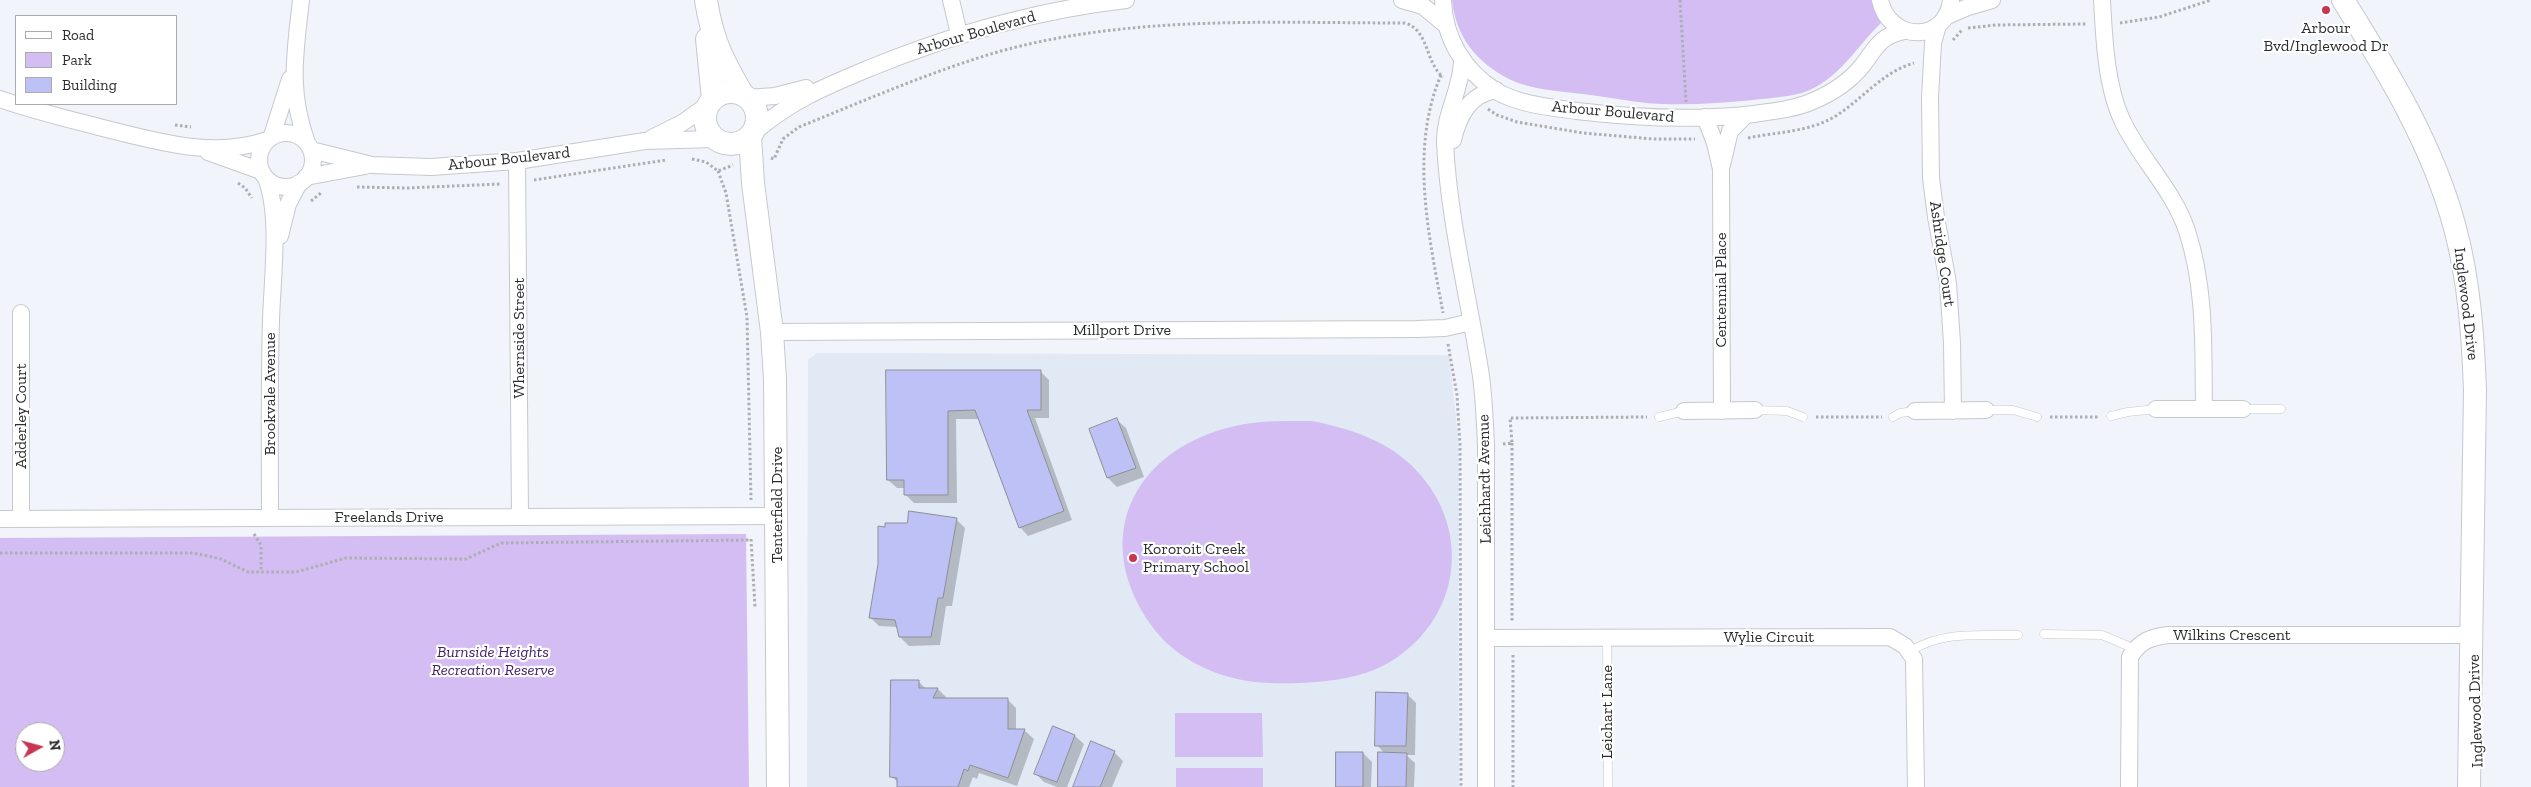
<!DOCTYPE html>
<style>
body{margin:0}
#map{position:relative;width:2531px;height:787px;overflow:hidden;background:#f1f4fa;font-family:"Zilla Slab",serif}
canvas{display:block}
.legend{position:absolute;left:15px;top:15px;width:162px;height:90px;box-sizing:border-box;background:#fff;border:1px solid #ababac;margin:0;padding:6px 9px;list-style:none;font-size:15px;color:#2c2d2f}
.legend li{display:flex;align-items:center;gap:10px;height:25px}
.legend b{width:25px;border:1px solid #ababac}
.north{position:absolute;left:15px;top:722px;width:50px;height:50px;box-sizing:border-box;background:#fff;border:1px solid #ababac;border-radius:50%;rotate:83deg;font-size:14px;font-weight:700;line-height:20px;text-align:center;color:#2c2d2f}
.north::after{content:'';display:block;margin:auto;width:18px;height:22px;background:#c63651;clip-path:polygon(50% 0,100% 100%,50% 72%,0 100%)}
</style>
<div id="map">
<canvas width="2531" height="787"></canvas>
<ul class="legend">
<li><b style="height:6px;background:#fff"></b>Road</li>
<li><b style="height:14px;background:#d4bdf3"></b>Park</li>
<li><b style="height:14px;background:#bdc1f5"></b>Building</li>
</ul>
<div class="north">N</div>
</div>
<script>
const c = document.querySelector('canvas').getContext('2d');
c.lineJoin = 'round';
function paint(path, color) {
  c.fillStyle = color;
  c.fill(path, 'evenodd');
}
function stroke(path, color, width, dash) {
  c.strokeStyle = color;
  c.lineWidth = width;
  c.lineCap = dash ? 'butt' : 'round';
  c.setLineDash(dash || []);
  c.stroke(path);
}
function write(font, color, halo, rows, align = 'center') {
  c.font = font + ' "Zilla Slab",serif';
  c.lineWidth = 4.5;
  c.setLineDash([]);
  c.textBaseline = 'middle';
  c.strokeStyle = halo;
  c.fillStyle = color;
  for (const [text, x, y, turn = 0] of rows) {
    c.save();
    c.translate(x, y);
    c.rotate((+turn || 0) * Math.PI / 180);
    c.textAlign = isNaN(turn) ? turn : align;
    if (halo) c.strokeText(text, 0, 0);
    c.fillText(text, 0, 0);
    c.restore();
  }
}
paint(new Path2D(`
 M817,353L1449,355L1458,435L1459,787H807L808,360Z`), '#e1e9f4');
paint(new Path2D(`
 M1452,0H1873L1883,21C1857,45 1839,81 1802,93C1787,97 1769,98 1753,100C1723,103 1692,105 1662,104C1636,103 1609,97 1583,94C1559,91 1531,90 1509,79C1476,62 1456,37 1452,0Z
 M1312,421C1347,428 1383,439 1410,464C1473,523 1464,617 1390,662C1356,682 1308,684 1270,683C1225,682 1177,662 1151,625C1091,540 1131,454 1227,428C1255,420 1283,421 1312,421Z
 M746,534L749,787H0V538ZM25,732H55V762H25Z
 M1175,713H1262L1263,757H1175Z
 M1176,768H1263V787H1176Z`), '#d4bdf3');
paint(new Path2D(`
 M1040,371L1049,380V418H1035L1072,520L1028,536L1020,527L980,419H956L957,503H914L905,494V488H897L888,480V372Z
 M1117,420L1126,428L1144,477L1117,487L1108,478L1090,430Z
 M956,519L965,528L952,606H946L940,645L909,646L900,637L898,627L879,626L870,617L908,524Z
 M918,681L926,689H938L946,697L945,700L1007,699L1016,708V731H1025L1034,739L1017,786L979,773L977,779L973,777L969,787H898V783L892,776Z
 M1407,694L1416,703L1415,755H1406L1415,763L1414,787H1379L1385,754L1377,745Z
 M1053,727L1075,736L1084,744L1067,787H1057L1044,782L1035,773Z
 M1114,752L1123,761L1112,787H1074Z
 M1363,753L1372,762L1371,787H1337Z`), '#0003');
const building = new Path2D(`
 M886,370H1041V410H1027L1064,511L1019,528L975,410L948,411V495H904V480H887Z
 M1117,418L1136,468L1107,478L1089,429Z
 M909,511L957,518L943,598H938L931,637H899L895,620L869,618L878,564V526L885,527V523H907Z
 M891,680H919V688H938L933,698H1008V729H1025L1008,778L970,765L968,771L964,769L958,787H897V778L890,777Z
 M1376,692L1408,693L1406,746H1375Z
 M1053,726L1075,735L1057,782L1034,774Z
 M1091,741L1115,751L1100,787H1073Z
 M1336,752H1363V787H1336Z
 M1378,752L1407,753L1406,787H1378Z`);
paint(building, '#bdc1f5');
stroke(building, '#8f8f95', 1);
const lane = new Path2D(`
 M2243,409H2281
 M1755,410L1787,411L1803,417
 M1986,410H2013L2037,417
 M2111,416L2128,412L2156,409
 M1659,417L1684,411
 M1893,417L1900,413L1915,411
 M2044,634L2102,635L2135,649
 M1607,638L1608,787
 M1910,651C1946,630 1979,636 2018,635`);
const street = new Path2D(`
 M301,0C295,54 288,90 307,143
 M951,0L959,34
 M1402,0L1423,6L1447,26
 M1443,0C1444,38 1464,71 1496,91C1520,105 1550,107 1577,111C1636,118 1695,121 1754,114C1774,111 1795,109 1813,101C1832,93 1849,82 1862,66C1877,47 1878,37 1904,31
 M1880,0C1889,42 1946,44 1951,0
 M2102,0C2104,37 2106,86 2122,120C2140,159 2173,189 2187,231C2206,289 2203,348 2204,408
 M1945,17L1968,7L1992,0
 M1938,25L1933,43L1930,97L1931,178L1936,217L1948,283L1952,343L1953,411
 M1462,62C1461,90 1444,115 1445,143C1449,222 1469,298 1481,376C1484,399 1485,422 1486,445V787
 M747,98L775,96L806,88
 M0,99C34,111 68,119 103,128C156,141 213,159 267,140
 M1705,117L1715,143L1721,169L1722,411
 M259 160a27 27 0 1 1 54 0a27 27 0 1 1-54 0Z
 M752,134C790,101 824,87 870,68C953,34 1037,10 1126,0
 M272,136L290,79
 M652,138L682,123L709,104
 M1453,140C1459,115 1469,95 1496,90
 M311,150L372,165L431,167L517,161L645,141L714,139
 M208,152L261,171
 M517,161L520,516
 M1722,165L1730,131L1746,115
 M306,177L365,166
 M266,178C281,216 272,279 271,321C269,387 270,452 270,518
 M280,236L288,204L299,183
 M21,313V518
 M772,332L1417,329L1445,328L1471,322
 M2156,409H2243
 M1684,411L1755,410
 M1915,411L1986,410
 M0,519L777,516
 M1486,638L1890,637L1905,646L1914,659L1916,787
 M2129,787L2130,657C2140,641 2150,637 2169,635H2472`);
const secondary = new Path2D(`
 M706,0C712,40 723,61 743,95
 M2343,0C2388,72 2433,145 2455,228C2469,280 2473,335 2475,390L2469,787
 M707,39L713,99
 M705 118a26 26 0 1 1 52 0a26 26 0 1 1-52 0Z
 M750,136L753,183L772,332L775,379L778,787`);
stroke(lane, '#c5c9ce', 9);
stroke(street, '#c5c9ce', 18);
stroke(secondary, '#c5c9ce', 24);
stroke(new Path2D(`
 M1680,0L1686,102
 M2120,23L2159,17L2211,0
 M1968,28L1996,25L2086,24
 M1953,40L1962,30
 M1441,75C1409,150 1429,236 1443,313
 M1488,109L1497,115L1517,122L1583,133L1653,139H1695
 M175,125L191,127
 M1748,138C1776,132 1809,132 1834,117C1862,100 1882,72 1914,63
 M771,158L774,159L783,139L799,127C866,100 932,71 1001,51C1133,15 1270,23 1405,23C1429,30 1425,62 1443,77
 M692,159L706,162L718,171L733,165
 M718,171L726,193L747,317L751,500
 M534,180L666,160
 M238,183L245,188L252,198
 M357,187L407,188L500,184
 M311,201L321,193
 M1448,344L1457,395L1460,445L1461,787
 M1816,417H1882
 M2050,417H2098
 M1512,443V621
 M1503,444L1512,443L1510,418L1647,417
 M254,534L261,545V572
 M751,539L755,607
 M0,553H194L221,559L248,572H296L346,558L466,559L501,543L751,540
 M1513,655V787`), '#acaeb3', 3, [2.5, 2.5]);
stroke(lane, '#fff', 8);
stroke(street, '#fff', 16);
stroke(secondary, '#fff', 22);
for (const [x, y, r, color] of [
 [2326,10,5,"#c63651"],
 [1133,558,5,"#c63651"]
]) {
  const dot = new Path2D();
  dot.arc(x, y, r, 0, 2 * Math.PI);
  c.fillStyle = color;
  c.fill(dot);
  stroke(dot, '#fff', 2);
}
write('16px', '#2c2d2f', '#fff', [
 ["Arbour",2326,28],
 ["Bvd/Inglewood Dr",2326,46],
 ["Kororoit Creek",1143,549,"left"],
 ["Primary School",1143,567,"left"]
]);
write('16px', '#2c2d2f', '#fff', [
 ["Arbour Boulevard",976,33,-16],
 ["Arbour Boulevard",1613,112,5],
 ["Arbour Boulevard",509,159,-6],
 ["Ashridge Court",1942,254,82],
 ["Centennial Place",1721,290,-90],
 ["Inglewood Drive",2466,304,83],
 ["Millport Drive",1122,330],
 ["Whernside Street",519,338,-90],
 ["Brookvale Avenue",270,394,-90],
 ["Adderley Court",21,416,-90],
 ["Leichhardt Avenue",1485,479,-91],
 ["Tenterfield Drive",777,505,-90],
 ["Freelands Drive",389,517],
 ["Wilkins Crescent",2232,635],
 ["Wylie Circuit",1769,637],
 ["Inglewood Drive",2476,711,-92],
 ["Leichart Lane",1607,712,-90]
]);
write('italic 16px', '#442067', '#fff', [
 ["Burnside Heights",493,652],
 ["Recreation Reserve",493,670]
]);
</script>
